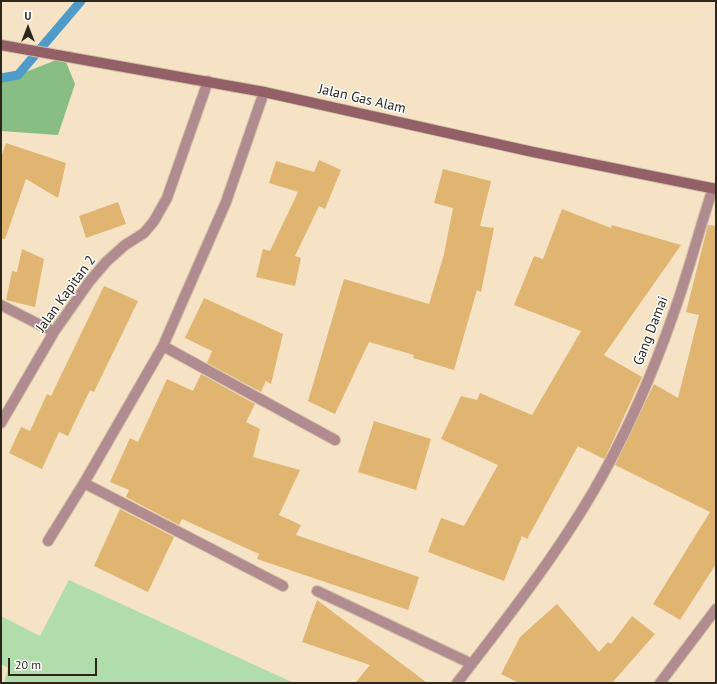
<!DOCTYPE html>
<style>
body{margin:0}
#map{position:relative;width:717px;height:684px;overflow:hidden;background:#f6e3c6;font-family:"PT Sans",sans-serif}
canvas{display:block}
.frame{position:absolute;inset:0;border:2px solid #2d261b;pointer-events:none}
.north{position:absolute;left:8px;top:8px;width:40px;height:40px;-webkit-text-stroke:3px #fff;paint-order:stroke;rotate:0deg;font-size:11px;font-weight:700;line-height:16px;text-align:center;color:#2d261b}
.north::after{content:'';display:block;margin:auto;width:14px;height:18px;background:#2d261b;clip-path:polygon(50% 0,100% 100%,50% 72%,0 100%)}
.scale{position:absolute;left:8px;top:658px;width:89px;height:18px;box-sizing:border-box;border:2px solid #2d261b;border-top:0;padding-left:5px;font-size:12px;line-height:14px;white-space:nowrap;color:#2d261b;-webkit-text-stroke:3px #fff;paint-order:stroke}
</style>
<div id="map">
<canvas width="717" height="684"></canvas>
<div class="frame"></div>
<div class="north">U</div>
<div class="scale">20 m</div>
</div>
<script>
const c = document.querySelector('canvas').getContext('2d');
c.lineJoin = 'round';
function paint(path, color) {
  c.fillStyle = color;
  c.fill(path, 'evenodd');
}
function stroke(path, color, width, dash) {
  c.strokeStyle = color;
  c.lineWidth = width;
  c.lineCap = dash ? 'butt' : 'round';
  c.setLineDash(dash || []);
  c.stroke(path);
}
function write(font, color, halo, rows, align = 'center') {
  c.font = font + ' "PT Sans",sans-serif';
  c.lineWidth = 3;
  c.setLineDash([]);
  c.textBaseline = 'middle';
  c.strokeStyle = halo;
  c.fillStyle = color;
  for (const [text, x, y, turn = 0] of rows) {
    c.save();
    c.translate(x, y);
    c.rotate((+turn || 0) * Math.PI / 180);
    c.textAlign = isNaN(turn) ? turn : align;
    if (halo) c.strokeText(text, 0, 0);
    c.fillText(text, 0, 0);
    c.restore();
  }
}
paint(new Path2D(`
 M69,580L294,683H4L8,668L1,664V616L40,636Z`), '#b0ddab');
paint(new Path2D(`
 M64,57L75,84L58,135L1,131V78L18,75Z`), '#88bd83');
stroke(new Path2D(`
 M1,78L18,75L81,1`), '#509cc8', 9);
paint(new Path2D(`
 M6,143L66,163L58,198L26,179L5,239H1V157Z
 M319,160L341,170L325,209L319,206L295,256L301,258L295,286L256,277L263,249L270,251L298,192L269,183L276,161L314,172Z
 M443,169L491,181L480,226L494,228L481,292L477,290L454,370L413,358L414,355L369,342L335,414L312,403L308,401L344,279L429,304L444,254L453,208L434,203Z
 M118,202L126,224L86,238L79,216Z
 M562,209L611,228L612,225L681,245L604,355L642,377L606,456L604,459L578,446L527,539L522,536L504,581L428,552L441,518L464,526L498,465L441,439L461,396L477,400L480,393L532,415L581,331L514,305L534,256L543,259Z
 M708,225L716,226V564L680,620L653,604L710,512L615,465L654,384L678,398L699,315L686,312Z
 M22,249L44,259L35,307L6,300L12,271L17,272Z
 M104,286L138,301L94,392L90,390L68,436L59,432L42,469L9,453L21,427L30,431L47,394L51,396Z
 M204,298L283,334L271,384L266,381L261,392L207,363L212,351L185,338Z
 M201,374L255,404L246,422L260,429L253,457L300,470L279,515L301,525L296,535L419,577L408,610L257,559L259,554L182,519L179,525L126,497L129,490L110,482L130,438L138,442L167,379L193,391Z
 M374,421L431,439L416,490L358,472Z
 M120,509L174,537L148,592L94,566Z
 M317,600L418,676L427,683H355L370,665L302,642Z
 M557,604L599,652L608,642L611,644L632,616L655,634L612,683H519L501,674L520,637Z`), '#e0b571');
const street = new Path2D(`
 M1,305L54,332
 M163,346L335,440
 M1,423L54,332L89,282L106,262L125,245L144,233L154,221L167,198L208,81
 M84,483L283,586
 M48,541L84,483L163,346L226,202L264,92
 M317,591L472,664
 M457,683C508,617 560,551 601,478C629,427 654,370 673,315C688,274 699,230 713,188
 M660,683L716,609`);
const secondary = new Path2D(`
 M1,45L264,92L533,152L716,189`);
stroke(street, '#d2c1a7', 12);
stroke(secondary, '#d2c1a7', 12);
stroke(street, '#b08c90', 10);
stroke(secondary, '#936067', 10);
write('14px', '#2d261b', '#fff', [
 ["Jalan Gas Alam",362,99,13],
 ["Jalan Kapitan 2",66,294,-54],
 ["Gang Damai",651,331,-69]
]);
</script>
